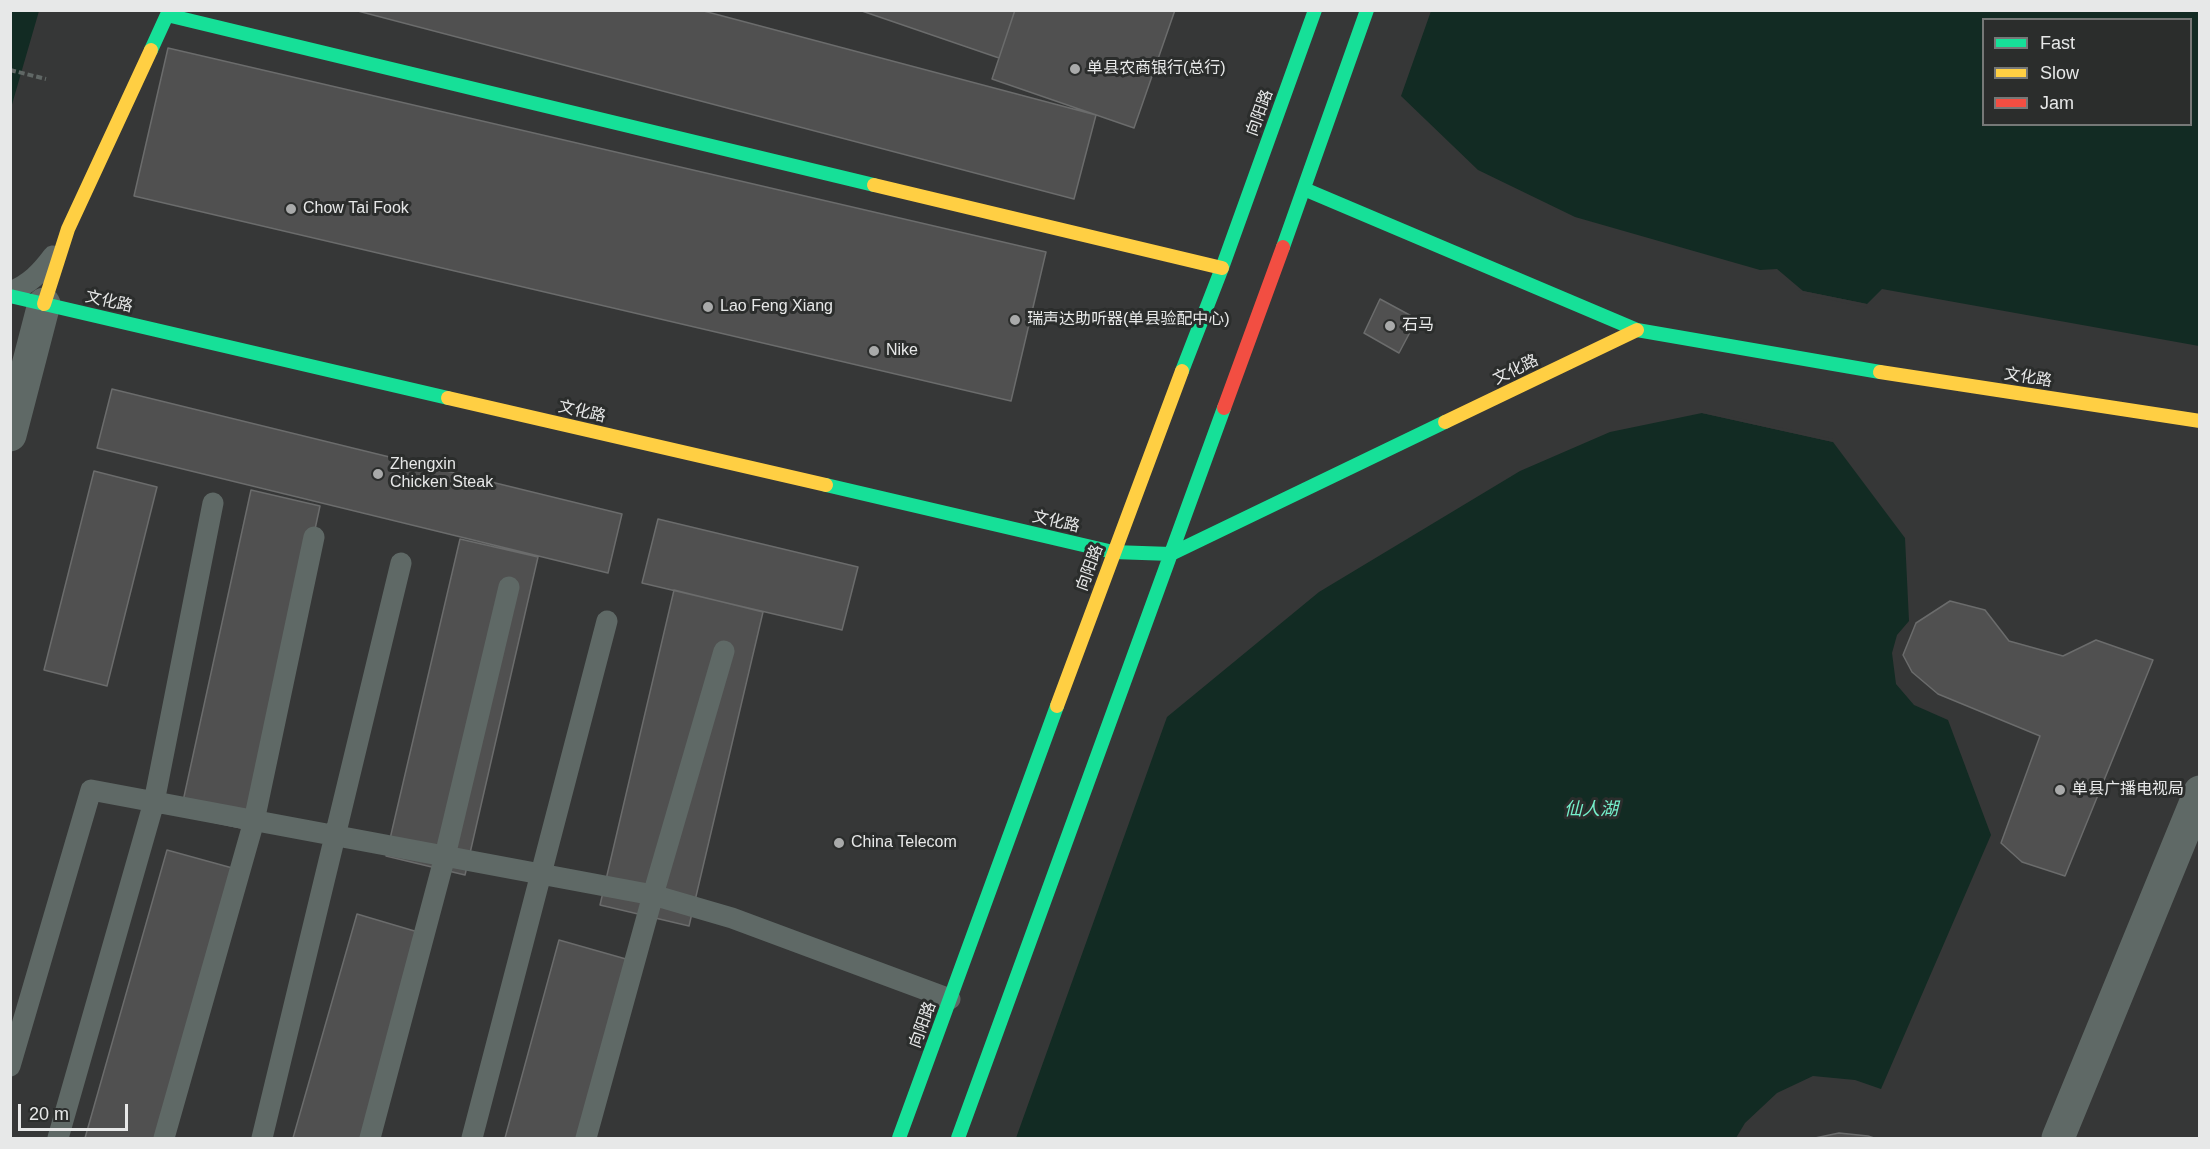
<!DOCTYPE html>
<meta charset="utf-8">
<style>
body{margin:0}
#map{position:relative;width:2210px;height:1149px;overflow:hidden;background:#363737;font-family:Helvetica,sans-serif}
canvas{display:block}
.frame{position:absolute;inset:0;border:12px solid #e7e8e8;pointer-events:none}
.legend{position:absolute;left:1982px;top:18px;width:210px;height:108px;box-sizing:border-box;background:#2b2d2c;border:2px solid #767877;margin:0;padding:8px 10px;list-style:none;font-size:18px;color:#e7e8e8}
.legend li{display:flex;align-items:center;gap:12px;height:30px}
.legend b{width:30px;border:2px solid #767877}
.scale{position:absolute;left:18px;top:1104px;width:110px;height:27px;box-sizing:border-box;border:3px solid #e7e8e8;border-top:0;padding-left:8px;font-size:18px;line-height:21px;white-space:nowrap;color:#e7e8e8;-webkit-text-stroke:4px #2b2d2c;paint-order:stroke}
</style>
<div id="map">
<canvas width="2210" height="1149"></canvas>
<div class="frame"></div>
<ul class="legend">
<li><b style="height:8px;background:#16e098"></b>Fast</li>
<li><b style="height:8px;background:#ffcf43"></b>Slow</li>
<li><b style="height:8px;background:#f24e42"></b>Jam</li>
</ul>
<div class="scale">20 m</div>
</div>
<script>
const c = document.querySelector('canvas').getContext('2d');
c.lineJoin = 'round';
function paint(path, color) {
  c.fillStyle = color;
  c.fill(path, 'evenodd');
}
function stroke(path, color, width, dash) {
  c.strokeStyle = color;
  c.lineWidth = width;
  c.lineCap = dash ? 'butt' : 'round';
  c.setLineDash(dash || []);
  c.stroke(path);
}
function write(font, color, halo, rows, align = 'center') {
  c.font = font + ' Helvetica,"Noto Sans SC",sans-serif';
  c.lineWidth = 6;
  c.setLineDash([]);
  c.textBaseline = 'middle';
  c.strokeStyle = halo;
  c.fillStyle = color;
  for (const [text, x, y, turn = 0] of rows) {
    c.save();
    c.translate(x, y);
    c.rotate((+turn || 0) * Math.PI / 180);
    c.textAlign = isNaN(turn) ? turn : align;
    if (halo) c.strokeText(text, 0, 0);
    c.fillText(text, 0, 0);
    c.restore();
  }
}
paint(new Path2D(`
 M11,10L39,11L11,108L10,11Z
 M1431,11H2199V346L1882,289L1867,304L1803,291L1777,269L1760,270L1575,217L1478,170L1401,96ZM1984,20H2190V124H1984Z
 M1702,413L1833,442L1905,538L1909,621L1897,635L1892,653L1896,684L1914,705L1948,720L1991,835L1881,1089L1855,1080L1813,1076L1777,1093L1745,1123L1736,1138H1016L1167,717L1319,592L1520,471L1610,432Z`), '#122b23');
paint(new Path2D(`
 M1798,290L1867,304L1866,307L1802,294Z
 M1702,410L1764,424L1833,439V442L1702,413Z`), '#363737');
const building = new Path2D(`
 M354,10H700L1096,115L1074,199Z
 M859,10H1015L999,58Z
 M1015,10H1175L1134,128L992,79Z
 M168,48L1046,252L1011,401L134,196Z
 M1380,299L1417,319L1399,353L1364,333Z
 M112,389L622,514L608,573L97,448Z
 M94,471L157,487L107,686L44,670Z
 M251,490L320,506L250,830L180,815Z
 M658,519L858,567L842,630L642,583Z
 M460,539L538,557L465,875L386,856Z
 M674,590L763,612L689,926L600,905Z
 M1950,601L1985,610L2009,641L2063,656L2096,640L2153,660L2065,876L2022,862L2001,843L2040,736L1938,694L1912,672L1903,655L1916,623Z
 M167,850L236,869L159,1138H85Z
 M357,914L428,935L369,1138H293Z
 M559,940L633,961L584,1138H505Z
 M1839,1133L1868,1136L1874,1138H1815Z`);
paint(building, '#505050');
stroke(building, '#6b6c6c', 1.5);
stroke(new Path2D(`
 M10,70L46,79`), '#606765', 4, [6, 3]);
stroke(new Path2D(`
 M10,292C30,284 41,272 53,256
 M10,1066L91,790L653,895L732,918L950,999
 M58,1138L154,802L213,503
 M164,1138L254,821L314,537
 M262,1138L401,563
 M370,1138L445,856L509,587
 M472,1138L607,621
 M586,1138L653,895L724,651`), '#5f6966', 21);
stroke(new Path2D(`
 M10,435L44,304
 M2058,1138L2200,792`), '#5f6966', 33);
stroke(new Path2D(`
 M151,50L167,15L874,185
 M1304,189L1637,330L1880,372
 M1283,247L1367,10
 M10,296L448,398
 M1182,371L1222,268L1315,10
 M826,485L1113,552L1171,554L1445,422
 M899,1138L1057,706
 M958,1138L1224,408`), '#16e098', 14);
stroke(new Path2D(`
 M874,185L1222,268
 M44,304L68,229L151,50
 M1880,372L2200,421
 M448,398L826,485
 M1445,422L1637,330
 M1057,706L1182,371`), '#ffcf43', 14);
stroke(new Path2D(`
 M1224,408L1283,247`), '#f24e42', 14);
for (const [x, y, r, color] of [
 [1075,69,6,"#a9aaaa"],
 [291,209,6,"#a9aaaa"],
 [708,307,6,"#a9aaaa"],
 [1015,320,6,"#a9aaaa"],
 [1390,326,6,"#a9aaaa"],
 [874,351,6,"#a9aaaa"],
 [378,474,6,"#a9aaaa"],
 [2060,790,6,"#a9aaaa"],
 [839,843,6,"#a9aaaa"]
]) {
  const dot = new Path2D();
  dot.arc(x, y, r, 0, 2 * Math.PI);
  c.fillStyle = color;
  c.fill(dot);
  stroke(dot, '#2b2d2c', 2);
}
write('16px', '#e7e8e8', '#2b2d2c', [
 ["单县农商银行(总行)",1087,69],
 ["Chow Tai Fook",303,209],
 ["Lao Feng Xiang",720,307],
 ["瑞声达助听器(单县验配中心)",1027,320],
 ["石马",1402,326],
 ["Nike",886,351],
 ["Zhengxin",390,465],
 ["Chicken Steak",390,483],
 ["单县广播电视局",2072,790],
 ["China Telecom",851,843]
], 'left');
write('16px', '#e7e8e8', '#2b2d2c', [
 ["向阳路",1260,113,-70],
 ["文化路",109,302,13],
 ["文化路",1516,370,-26],
 ["文化路",2028,378,9],
 ["文化路",582,412,13],
 ["文化路",1056,522,13],
 ["向阳路",1090,568,-70],
 ["向阳路",923,1025,-70]
]);
write('italic 18px', '#75f0cb', '#2b2d2c', [
 ["仙人湖",1591,810]
]);
</script>
